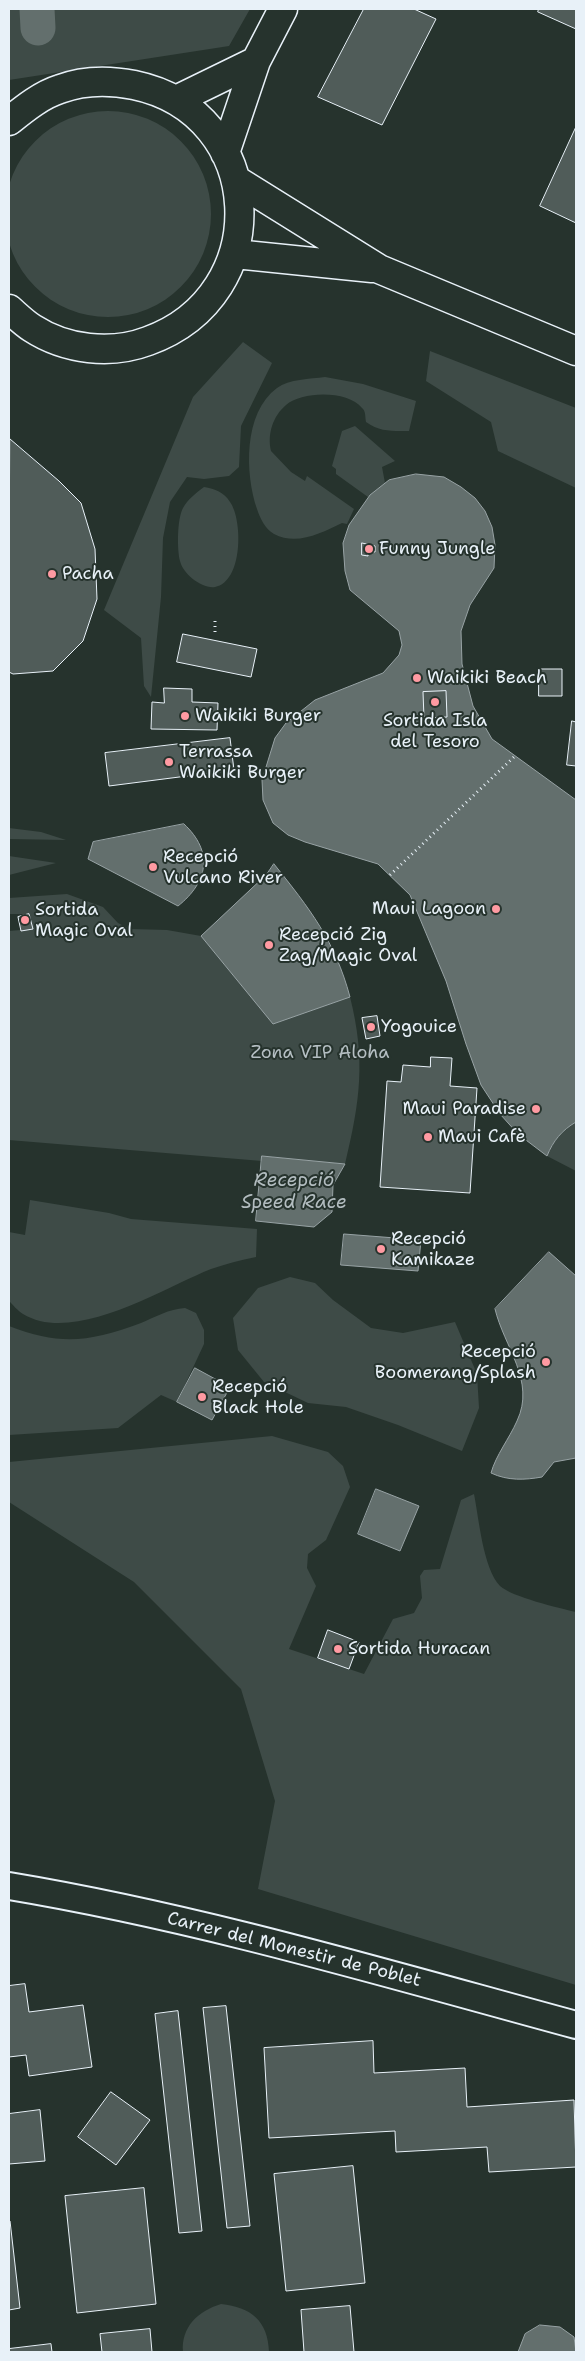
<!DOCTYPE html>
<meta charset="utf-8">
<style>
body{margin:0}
#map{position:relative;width:585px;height:2361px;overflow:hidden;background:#26332d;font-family:"Shantell Sans",sans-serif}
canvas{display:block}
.frame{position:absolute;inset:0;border:10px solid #e8f1f8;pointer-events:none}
</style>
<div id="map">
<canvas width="585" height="2361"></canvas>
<div class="frame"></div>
</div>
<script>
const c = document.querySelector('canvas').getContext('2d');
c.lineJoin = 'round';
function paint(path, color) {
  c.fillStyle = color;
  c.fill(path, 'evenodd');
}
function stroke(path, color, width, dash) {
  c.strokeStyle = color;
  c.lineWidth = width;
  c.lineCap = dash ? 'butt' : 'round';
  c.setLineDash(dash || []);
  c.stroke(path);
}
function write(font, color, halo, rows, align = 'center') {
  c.font = font + ' "Shantell Sans",sans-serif';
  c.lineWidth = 4;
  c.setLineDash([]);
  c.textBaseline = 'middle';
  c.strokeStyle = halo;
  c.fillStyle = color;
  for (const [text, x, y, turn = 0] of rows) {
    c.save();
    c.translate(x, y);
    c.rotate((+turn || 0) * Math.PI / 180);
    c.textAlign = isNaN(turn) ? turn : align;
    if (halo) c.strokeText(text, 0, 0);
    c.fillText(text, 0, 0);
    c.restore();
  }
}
paint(new Path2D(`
 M9,9H250L229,46L9,80Z
 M5 214a103 103 0 1 1 206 0a103 103 0 1 1-206 0Z
 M243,342L272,363L241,426L239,467L229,476L204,479L187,477L170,502L163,538L161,597L151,697L144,686L141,638L104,610L193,397Z
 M430,351L576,408V488L498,451L491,422L426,381Z
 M325,377L363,384L416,401L409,431C392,431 380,432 366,422C365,417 366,411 362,408C348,390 302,391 286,405C273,416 267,434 271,451L291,472L305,481L307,476L354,509L347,524L342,523C321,533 297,546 274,534C265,529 260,518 257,509C245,474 243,413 277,388C289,379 310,379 325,377Z
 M355,426L395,461L382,467L385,483L368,497L336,474V469L332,466L342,431Z
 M204,487C215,489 224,492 230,502C243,520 243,582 215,587C202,589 183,574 180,561C177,549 177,519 183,508C188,499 196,493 204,487Z
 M9,828L41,832L66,840L9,839Z
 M9,856L56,863L9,875Z
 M67,894L103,907L118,923L130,929L167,930L201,936L273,1024L350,997C366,1060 360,1102 345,1164L263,1156L262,1161L9,1140V931L32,929L29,914H9V898Z
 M576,1122V1171L547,1156C553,1141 562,1130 576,1122Z
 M30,1200L109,1213L131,1219L257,1229L256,1257C240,1260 226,1264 211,1269C163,1288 74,1345 23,1314C18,1311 13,1305 9,1301V1232L25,1235Z
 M290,1277L315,1283L333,1300L371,1328L403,1333L455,1322L477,1374L479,1408L462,1451L398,1425L346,1407L308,1403L264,1382L238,1350L233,1318L258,1288Z
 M185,1308L196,1313L204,1330V1344L177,1402L161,1395L118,1428L9,1435V1326C61,1346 89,1342 141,1323C155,1317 169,1309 185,1308Z
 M272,1436L328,1452L343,1466L350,1487L326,1540L308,1554L307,1568L316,1586L289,1649L364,1674L393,1619L414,1613L422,1598L420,1576L424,1570L440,1569L461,1500L474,1494C479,1519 483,1568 500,1586C512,1597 559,1608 576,1612V1985L258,1889L275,1801L241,1689L134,1582L9,1502V1462Z
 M221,2304C251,2307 268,2321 269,2352H183C181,2327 198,2311 221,2304Z`), '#3e4b47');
const water = new Path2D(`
 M416,474L444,477L461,487L475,498L485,511L492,527L495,545L494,568L470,605L461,631L462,664L473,706L492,739L576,800V1122C562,1130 553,1141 547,1156L518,1134L500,1114L481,1085L466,1044L446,981L410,895L378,864L305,842L288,835L273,823L263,800L262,780L275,738L286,723L315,700L383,673L399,655L402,645L399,631L350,590L345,571L343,543L349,525L370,495L389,480Z
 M184,824C214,852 208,882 178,906L88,859L93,842Z
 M274,864C310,909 335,941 350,997L273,1024L201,936L266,875Z
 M262,1156L345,1164L333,1185L332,1212L314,1227L256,1221Z
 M344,1234L421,1240L418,1271L341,1265Z
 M549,1252L576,1276V1458L554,1462L542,1477C525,1480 508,1481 491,1473C496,1455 509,1439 517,1421C536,1381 504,1347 495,1309Z
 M195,1368L230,1387L212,1420L177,1402Z
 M376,1489L419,1506L400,1551L358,1534Z
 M540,2325L560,2327L574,2337L576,2352H518L525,2334Z`);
paint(water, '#636f6d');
stroke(water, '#98a3a5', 1);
stroke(new Path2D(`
 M37,9L38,28`), '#636f6d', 35);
const building = new Path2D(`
 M364,9H414L436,19L382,125L318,97Z
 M539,9H576V29L538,12Z
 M576,127V223L540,206Z
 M10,439L59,481L81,503L95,549L97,599L83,641L53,671L13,674L9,672Z
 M362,543L375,546V552L368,551V556L362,555Z
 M183,634L257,649L251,677L177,662Z
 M539,669H562V696H539Z
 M164,688L192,689V702L218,703L217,730L151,729L152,702L164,703Z
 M446,691L447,717L424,718L423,692Z
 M572,721L576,722V766L567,765Z
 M230,738L234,770L109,786L105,753Z
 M29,914L33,929L21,931L18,917Z
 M377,1016L380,1036L366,1039L362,1018Z
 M431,1057L452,1058L450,1086L477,1088L470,1193L380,1187L387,1081L401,1082L403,1065L430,1067Z
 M328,1630L359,1642L349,1669L318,1658Z
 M25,1984L29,2012L83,2005L92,2067L29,2076L26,2055L9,2057V1986Z
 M226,2006L250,2226L227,2228L203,2008Z
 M178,2011L202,2231L179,2233L155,2014Z
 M373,2041L374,2073L465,2068L467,2107L574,2100L576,2167L489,2172L487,2147L396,2152L395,2131L269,2138L264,2048Z
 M111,2092L150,2120L116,2165L78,2137Z
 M40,2110L45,2161L9,2164V2114Z
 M353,2166L365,2283L286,2291L274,2174Z
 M144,2188L156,2304L77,2313L65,2196Z
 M9,2221H10L20,2308L9,2310Z
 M350,2306L354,2352H304L301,2310Z
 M150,2329L152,2352H102L100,2334Z
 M51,2344L52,2352H9V2349Z`);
paint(building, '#505c59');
stroke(building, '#e8f1f8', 1);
const street = new Path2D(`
 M9,1886C201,1918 388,1974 576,2025`);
const secondary = new Path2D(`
 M176,100L256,61
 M9,121C24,109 41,95 60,89C84,80 109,80 134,85C268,113 276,295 148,341C111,355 66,350 32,328C24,323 16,315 9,309
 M225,153L256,61L283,9
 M236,180L379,269L576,351
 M235,254L372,268`);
stroke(street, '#e8f1f8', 30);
stroke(secondary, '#e8f1f8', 31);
stroke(new Path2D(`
 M215,621V632
 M390,875L515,756`), '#e8f1f8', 3, [1, 4]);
stroke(street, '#26332d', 26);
stroke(secondary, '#26332d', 28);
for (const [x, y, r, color] of [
 [369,549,5,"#ff9aa2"],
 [52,574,5,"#ff9aa2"],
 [417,678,5,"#ff9aa2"],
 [435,702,5,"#ff9aa2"],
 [185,716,5,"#ff9aa2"],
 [169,762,5,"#ff9aa2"],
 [153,867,5,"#ff9aa2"],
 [496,909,5,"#ff9aa2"],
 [25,920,5,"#ff9aa2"],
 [269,945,5,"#ff9aa2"],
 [371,1027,5,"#ff9aa2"],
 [536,1109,5,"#ff9aa2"],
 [428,1137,5,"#ff9aa2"],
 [381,1249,5,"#ff9aa2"],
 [546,1362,5,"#ff9aa2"],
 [202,1397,5,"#ff9aa2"],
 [338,1649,5,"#ff9aa2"]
]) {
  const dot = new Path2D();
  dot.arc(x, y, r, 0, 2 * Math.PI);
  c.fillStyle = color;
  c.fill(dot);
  stroke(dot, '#26332d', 2);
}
write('18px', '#e8f1f8', '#26332d', [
 ["Funny Jungle",379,549],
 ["Pacha",62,574],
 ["Waikiki Beach",427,678],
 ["Waikiki Burger",195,716],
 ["Sortida Isla",435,721,"center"],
 ["del Tesoro",435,742,"center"],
 ["Terrassa",179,752],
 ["Waikiki Burger",179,773],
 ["Recepció",163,857],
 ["Vulcano River",163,878],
 ["Maui Lagoon",486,909,"right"],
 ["Sortida",35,910],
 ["Magic Oval",35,931],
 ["Recepció Zig",279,935],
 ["Zag/Magic Oval",279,956],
 ["Yogouice",381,1027],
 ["Maui Paradise",526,1109,"right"],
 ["Maui Cafè",438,1137],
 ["Recepció",391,1239],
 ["Kamikaze",391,1260],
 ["Recepció",536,1352,"right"],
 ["Boomerang/Splash",536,1373,"right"],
 ["Recepció",212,1387],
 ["Black Hole",212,1408],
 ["Sortida Huracan",348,1649]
], 'left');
write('18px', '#b5bfc3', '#26332d', [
 ["Zona VIP Aloha",320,1053]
]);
write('18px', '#e8f1f8', '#26332d', [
 ["Carrer del Monestir de Poblet",294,1950,14]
]);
write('italic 19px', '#b3bdc0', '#26332d', [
 ["Recepció",294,1181],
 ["Speed Race",294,1203]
]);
</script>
